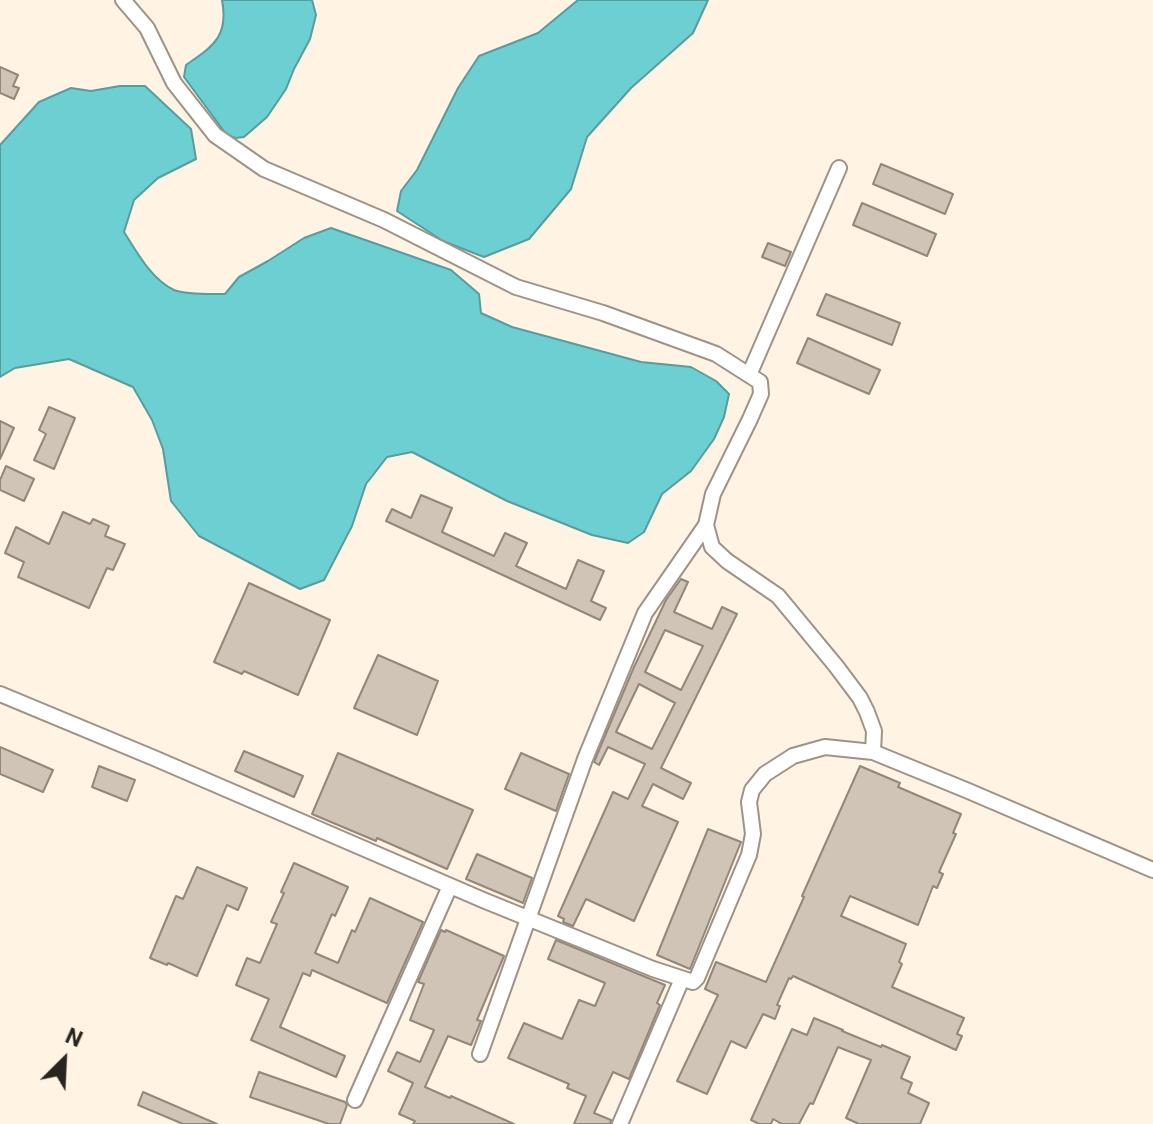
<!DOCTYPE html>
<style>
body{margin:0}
#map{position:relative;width:1153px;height:1124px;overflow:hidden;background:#fff3e4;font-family:Roboto,sans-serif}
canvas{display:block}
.north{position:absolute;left:24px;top:1020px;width:80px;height:80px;-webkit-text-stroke:6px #fff3e4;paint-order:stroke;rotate:24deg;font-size:22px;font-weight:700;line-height:32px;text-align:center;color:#28241e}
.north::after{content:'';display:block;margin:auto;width:28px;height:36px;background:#28241e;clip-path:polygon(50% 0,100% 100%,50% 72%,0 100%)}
</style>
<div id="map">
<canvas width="1153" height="1124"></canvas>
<div class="north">N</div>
</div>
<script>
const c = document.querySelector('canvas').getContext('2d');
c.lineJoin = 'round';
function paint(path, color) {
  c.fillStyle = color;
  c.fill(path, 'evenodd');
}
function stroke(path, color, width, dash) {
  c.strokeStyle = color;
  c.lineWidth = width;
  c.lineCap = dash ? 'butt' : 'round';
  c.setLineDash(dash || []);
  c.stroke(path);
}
const water = new Path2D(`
 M222,0H312L316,15L310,39L294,69L286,89L267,117L244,137L235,138L226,134L184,77L186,65C213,46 229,37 222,0Z
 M578,0H708L693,33L631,88L587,137L571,189L529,239L484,257L443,241L397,211L401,191L417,170L458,88L479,56L538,33Z
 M120,86H145L191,129L196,159L158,178L134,200L124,232C137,252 151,279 174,290C187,295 211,294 225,294L239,277L268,261L304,238L331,228L451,270L479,294L481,313L512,327L641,362L691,367L716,381L729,394L724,417L714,439L691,471L662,494L644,532L628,543L592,535L507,501L412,452L387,457L366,484L352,526L324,580L300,589L199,536L171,501L163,449L152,420L133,387L69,359L15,368L0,377V145L39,102L71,88L91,91Z`);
paint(water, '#6cd0d2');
stroke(water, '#589c9c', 2);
const building = new Path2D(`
 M0,67L18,75L13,86L19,88L14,99L0,93Z
 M881,164L953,194L945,214L873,184Z
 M862,203L936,234L927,256L853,225Z
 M768,243L791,252L785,266L762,257Z
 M826,294L900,323L892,345L817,315Z
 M808,338L880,370L869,394L797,363Z
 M49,407L75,418L54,469L34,460L46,434L39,430Z
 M0,421L14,428L0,459Z
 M6,466L34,479L24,501L0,490V480Z
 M421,495L452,508L442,532L494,556L505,533L527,543L516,566L566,589L578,560L604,571L591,601L606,608L600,620L386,521L392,509L411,518Z
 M63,512L90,524L93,519L109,526L105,536L125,544L113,570L107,568L89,608L18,577L24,562L5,553L16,527L49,544Z
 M681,579L688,582L674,612L712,629L722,607L737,614L661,768L691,783L683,799L653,784L642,806L678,822L634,921L586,899L573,926L563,922L564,919L558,916L613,792L628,799L645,764L608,747L599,765L594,762L634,667L666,600ZM665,630L703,646L681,690L645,672ZM639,684L675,703L652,749L616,732Z
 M249,583L330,620L298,695L244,671L242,674L214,662Z
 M378,655L438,681L417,735L354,708Z
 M0,747L53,770L43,792L0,774Z
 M244,751L303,776L294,797L235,771Z
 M338,753L473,810L447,869L377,838L376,841L312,814Z
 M521,753L569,774L556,811L505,789Z
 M99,766L135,780L127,801L92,787Z
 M860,766L900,783L898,787L961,814L953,833L956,834L939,872L943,874L937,888L933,886L918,925L850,896L841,916L906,944L899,962L902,964L892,987L964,1018L957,1034L962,1036L956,1050L793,976L791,979L789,978L777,1005L780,1006L775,1019L763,1014L746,1048L731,1041L707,1094L677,1081L718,995L705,989L716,962L766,982L804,897L802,896Z
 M708,829L741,842L690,969L657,955Z
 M477,854L532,878L523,903L466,879Z
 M294,863L348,887L335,916L332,914L315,953L338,963L352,930L355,932L370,898L423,922L387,1003L312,970L310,976L303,973L280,1027L345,1056L336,1077L251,1040L269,999L236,985L247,958L260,963L277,924L271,922L284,893L281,892Z
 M197,867L247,888L238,910L227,905L197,976L168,963L167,965L150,958L176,896L183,899Z
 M441,930L445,932L446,930L504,956L477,1020L481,1021L471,1045L448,1036L425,1087L450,1098L451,1096L514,1124H413L415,1121L399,1114L413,1083L388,1071L397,1052L420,1062L434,1030L410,1020L424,984L418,982Z
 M556,940L665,985L657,1003L660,1005L629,1079L613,1072L594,1113L611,1120L610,1124H574L586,1096L567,1088L569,1084L508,1058L524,1023L562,1039L579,1000L595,1006L605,983L548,959Z
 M814,1018L843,1030L842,1031L881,1047L882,1045L910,1057L901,1078L912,1083L908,1093L929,1103L920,1124H859L846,1118L871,1060L838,1047L813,1104L810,1103L799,1124H782L773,1119L771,1124H759L751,1120L792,1029L807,1035Z
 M259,1072L345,1102L347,1105L340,1124H329L250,1097Z
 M143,1092L217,1124H183L138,1105Z`);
paint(building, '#d0c4b6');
stroke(building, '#92877a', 2);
const minor = new Path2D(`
 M123,0L147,28L174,83L215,135L264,169L384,220L516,287L603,313L716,354L760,382L761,394L750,419L713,494L706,525L712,547L727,561L778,596L836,666L860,698L867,712L874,731L873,752
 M749,375L839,168
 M0,694L154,758L483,900L653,969L693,982L697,978L749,855L753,834L749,802L752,790L765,774L793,756L825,747L873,752L966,790L1153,870
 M480,1054L585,759L645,613L706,525
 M355,1100L450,886
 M620,1124L682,979`);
stroke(minor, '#9e9386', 18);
stroke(minor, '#fff', 14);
</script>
